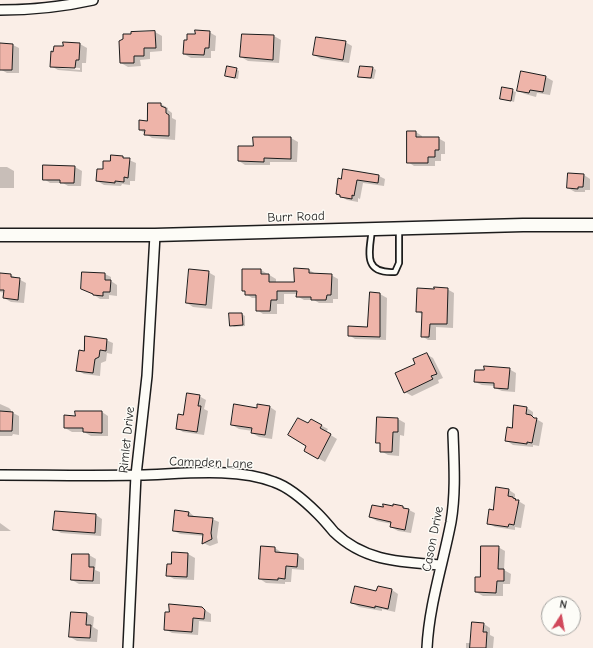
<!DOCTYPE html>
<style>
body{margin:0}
#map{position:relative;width:593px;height:648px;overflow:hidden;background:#faeee7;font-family:"Comic Neue",sans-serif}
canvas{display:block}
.north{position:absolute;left:541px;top:596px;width:40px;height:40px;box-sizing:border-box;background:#fdfcf7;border:1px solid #a3a29f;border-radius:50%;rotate:11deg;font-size:11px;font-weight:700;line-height:16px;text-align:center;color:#1c1c1c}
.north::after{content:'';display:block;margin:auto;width:14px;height:18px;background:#d1495b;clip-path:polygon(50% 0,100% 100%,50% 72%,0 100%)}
</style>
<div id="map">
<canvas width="593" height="648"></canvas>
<div class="north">N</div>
</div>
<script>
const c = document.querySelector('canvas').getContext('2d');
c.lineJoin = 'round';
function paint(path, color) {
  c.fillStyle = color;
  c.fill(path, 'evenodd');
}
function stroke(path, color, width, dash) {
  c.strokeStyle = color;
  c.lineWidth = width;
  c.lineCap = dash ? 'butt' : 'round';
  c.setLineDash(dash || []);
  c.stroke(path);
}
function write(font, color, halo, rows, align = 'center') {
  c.font = font + ' "Comic Neue",sans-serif';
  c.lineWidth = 3;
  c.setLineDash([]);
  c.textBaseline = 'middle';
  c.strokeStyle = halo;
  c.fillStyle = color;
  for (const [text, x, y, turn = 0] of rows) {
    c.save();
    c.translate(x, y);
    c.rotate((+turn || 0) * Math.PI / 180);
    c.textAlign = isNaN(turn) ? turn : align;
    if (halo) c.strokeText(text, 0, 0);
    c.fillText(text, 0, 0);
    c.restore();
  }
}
paint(new Path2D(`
 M155,32L162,36V51L150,52V59L140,60L141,66L128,67L121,63L132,33Z
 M209,32L216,36L215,51H211V58H191L184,54L195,35Z
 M243,35L274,36L281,40L279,63L248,61L241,57Z
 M345,42L352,46L349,63L321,59L314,55Z
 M64,44H80L87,48L86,63H82V72L58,70L51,66L54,53L63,47ZM57,66L80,68V70L57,68Z
 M13,45L19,48V73H7L0,69V67Z
 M360,67L373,68L376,70L374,79L362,78L359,76Z
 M236,69L239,71L238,79L226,76Z
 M522,72L546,77L553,81L550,95L537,93L536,97L525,94L518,91Z
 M503,88L516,92L514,102L501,98Z
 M161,104L168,108V110L172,113V118L176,120L175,140L152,138L140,130L148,122Z
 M416,132L422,136V138H438L445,142V154H441V161H435V166H414L408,162Z
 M291,138L298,142L297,162H270V165H245L239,161L254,147Z
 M122,157L136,163L135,181H130V185L122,184L121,186L104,185L97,181L111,162Z
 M0,167H7L14,171V188H0Z
 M75,167L82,171L81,186H68L63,183H50L44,179Z
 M344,170L379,176L385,179L384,186L363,183L360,199L358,198V202L347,200L337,194L342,180Z
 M584,175L590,179V190H585V192H575L568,188Z
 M295,269L309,270L316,274L331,275L338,279V299H333V303H319L314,300H304L297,296V294H284V304H277V314H263L257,310V298H252L246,294V292L243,290L261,270L276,279V283H295Z
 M208,272L215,276L212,309L193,307L187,303Z
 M0,273L11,275L26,283L24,303L11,302L4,298L5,293L0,292Z
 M105,274L111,277V281L117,285V296L109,295V299H100L94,295Z
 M447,289L454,293L453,328L436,327V340H428L422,336L423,315L417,311L435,290Z
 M370,293L380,294L387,298L386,340L355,339L349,335L368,328Z
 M242,314L245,316V326L234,327L231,325Z
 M106,340L113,343L112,354L107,353L106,361L101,363L100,376L84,374L77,370L85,352Z
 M426,354L433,358L443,378L438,380L439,383L412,396L405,392Z
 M509,369L516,373L515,392L502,391L495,388V386L482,385L475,382Z
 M199,396L206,400L204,409L208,411L204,435L183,432L177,428L183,416Z
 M0,404L9,408L11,410V412L19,416V435L13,434L12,436H0Z
 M270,407L276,411L272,439L259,437L252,433L253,431L239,429L232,425L257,409Z
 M527,408L533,412V417L543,423L539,446L533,445V447L513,445L507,441L512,429Z
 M102,412L108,416V436H91L84,432H72L65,428L76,417Z
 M378,418L398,419L405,423L404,436L400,435L399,456L388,455L381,451V444L378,442Z
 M311,420L328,429L326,432L337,439L325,462L305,451L308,446L309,425Z
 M509,490L515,494V499L525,505L521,528L515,527V530L495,527L488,523L494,511Z
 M394,505L403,507L415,513L411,533L398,531L391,527L392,524L377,521L370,517L383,508L394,507Z
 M189,512L195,517L212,519L219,522L217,537L218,543L210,546L203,543L204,536L180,534L174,531Z
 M96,515L102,519L101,536L61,533L54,529Z
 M0,523L11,531H0Z
 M498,547L505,551L504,570L511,574L510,584H503V596H483L476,592L481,578Z
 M275,548L281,552V554L298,555L304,559V570L292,569L291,582H285V584L266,583L260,579Z
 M173,553L188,554L195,558L194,580L174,579L167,575L172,565Z
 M89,555L96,559L95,570L100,572V584H79L72,580Z
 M392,590L398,594L395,612L382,609V611L359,607L352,603L377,592Z
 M202,608L211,614V622L199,621L198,635L172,633L165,629Z
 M87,614L94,617L93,627L98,630L97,642L77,641L70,637Z
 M484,624L490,628V635L494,637L493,648H466V643H471Z`), '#0003');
const building = new Path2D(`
 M195,30L210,31L209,48H205L204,55L183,54L184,40H187V34H195Z
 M155,31L156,48H144V56H134V63H120L119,41L123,39V34H131V32Z
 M242,34L274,35L273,60L240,57Z
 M316,37L346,41L343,60L313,55Z
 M63,42L80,43L79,60H76L75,68L50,67L51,51L53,52L54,46H63Z
 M0,43L13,44L12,70H0Z
 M227,66L237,68L235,78L225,76Z
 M360,66L373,67L371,78L358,77Z
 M521,71L546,76L543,92L530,90L529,93L517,91Z
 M502,87L513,89L511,101L500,99Z
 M148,103H161V106L166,108V113L169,115V136L144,135L145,130H139V120L147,121Z
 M407,131H416V137H439V150H435V157H428V163H407Z
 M253,137H291V159L264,158V162L238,161V146H253Z
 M111,155L123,156V158H130L128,178L124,177V182L115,181V183L96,181L97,169H103V161H110Z
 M43,165L75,166L74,183H60V180H43Z
 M343,169L379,175L378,183L357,180L354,196L352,195V199L340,197V195L336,194L338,178L341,179Z
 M568,173L584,174L583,187H578V189L567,188Z
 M294,268L309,269V273L332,274L331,295H327L326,300H311V297H296L297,291H277V300H271L270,311H256V295H245V291H242V269H261V274H269V282H294Z
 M189,269L209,271L206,305L186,303Z
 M82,272L105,273V280H111L110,292H103V296L93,295V294L81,289Z
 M0,273L11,274V277L20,278L18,300L3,298L4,290H0Z
 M434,287L448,288L447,324H430L429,337H421L422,312H416L417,288L434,289Z
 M370,292L380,293V337L348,336V326L367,327Z
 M229,313H242L243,325L230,326Z
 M85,336L107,339L106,351L100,350L99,357L95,359L93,373L76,371L79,350L84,351Z
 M427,353L437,374L431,376L433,379L404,393L395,373L415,364L413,359Z
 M484,366L510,368L508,389L494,388V383L474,382L475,370H484Z
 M187,393L200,395L198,406H201L197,432L176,429L178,414L183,415Z
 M234,404L257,408V404L270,406L265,435L251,433L252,428L231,425Z
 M514,405L527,407L526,414L531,415L534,418H537L532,443L527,442V444L505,441L507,427L512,428Z
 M0,411L13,412L12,431H0Z
 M75,411H102V433L83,432V428H64V415L75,416Z
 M377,417L398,418V432H393L392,452H380V443H376Z
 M298,418L308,423L311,419L322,425L320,428L331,434L318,459L304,451L306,446L288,435Z
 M496,487L509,489L508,496L513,497V498L516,499L515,500H519L514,525L509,524L508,527L487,524L489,509L493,510Z
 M383,504L393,506V504L403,506V508L409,509L405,530L390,527L391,522L369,517L372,505L383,507Z
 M175,510L189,512L188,516L213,518L211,533L212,539L202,544L203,534L173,531Z
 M55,511L96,514L95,533L53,530Z
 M261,546L275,547V552L298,554L297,567L286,566L285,579L278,578V580L259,579Z
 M481,546H499L498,569H504V581H497L496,593L475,592V577H480Z
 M172,552L188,553L187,577L166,576L167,564H171Z
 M72,554H89V567H94L93,581L71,580Z
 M355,586L376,591L378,586L392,589L388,609L375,606V608L351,603Z
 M169,604L202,607L205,610L204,619L193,618L192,632L164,630L165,612H169Z
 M71,612L87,613L86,625H91L90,638L69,637Z
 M472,622L484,623L483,632H487L486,648H470Z`);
paint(building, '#eeb4a9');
stroke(building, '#1c1c1c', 1);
const service = new Path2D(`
 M372,230C369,253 363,274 395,272L399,263V230`);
const minor = new Path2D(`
 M0,10C32,10 62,7 93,0
 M0,475C46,475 93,476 139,475C181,474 235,467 274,482C289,487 307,503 318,514C324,520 329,526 334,532C365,562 402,562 441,565
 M128,648L136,475L147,376L155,235
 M427,648C429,605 443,564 451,522C456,492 454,463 453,433`);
const tertiary = new Path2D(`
 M0,235H155L523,225H593`);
stroke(service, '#1c1c1c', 8);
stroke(minor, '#1c1c1c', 12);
stroke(tertiary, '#1c1c1c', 15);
stroke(service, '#fdfcf7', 4.5);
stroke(minor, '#fdfcf7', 9);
stroke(tertiary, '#fdfcf7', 12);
write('13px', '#1c1c1c', '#fdfcf7', [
 ["Burr Road",296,217,-2],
 ["Rimlet Drive",127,440,-84],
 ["Campden Lane",211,463,2],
 ["Cason Drive",433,539,-79]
]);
</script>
